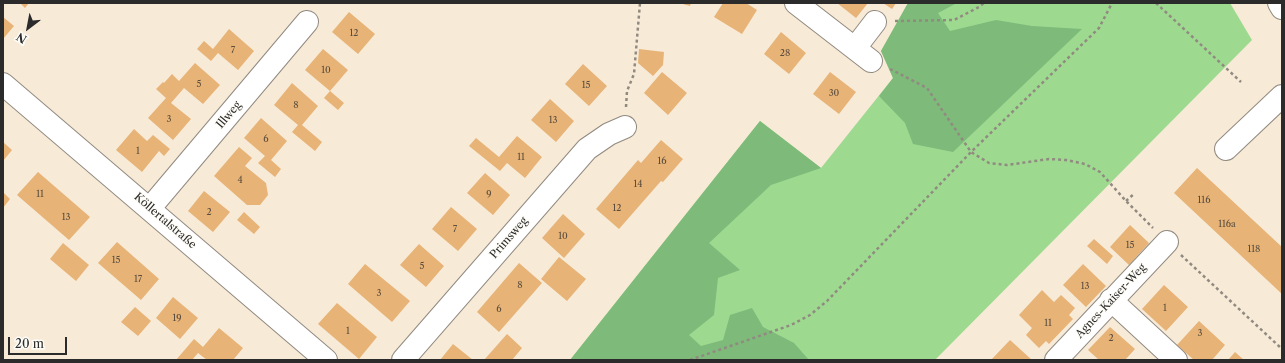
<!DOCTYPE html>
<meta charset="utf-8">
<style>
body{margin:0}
#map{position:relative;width:1285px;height:363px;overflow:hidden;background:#f7ead7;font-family:"Libre Caslon Text",serif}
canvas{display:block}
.frame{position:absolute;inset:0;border:4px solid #2b2b2b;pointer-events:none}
.north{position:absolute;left:8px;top:8px;width:40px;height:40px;-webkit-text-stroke:3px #fdfcf7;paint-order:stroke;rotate:212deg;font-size:11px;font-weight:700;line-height:16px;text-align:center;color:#2b2b2b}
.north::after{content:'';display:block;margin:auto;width:14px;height:18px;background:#2b2b2b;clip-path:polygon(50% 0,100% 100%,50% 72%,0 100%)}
.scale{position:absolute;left:8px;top:337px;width:59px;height:18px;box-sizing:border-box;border:2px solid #2b2b2b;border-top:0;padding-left:5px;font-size:12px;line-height:14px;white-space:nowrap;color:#2b2b2b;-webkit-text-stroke:3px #fdfcf7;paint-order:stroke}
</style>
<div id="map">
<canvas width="1285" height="363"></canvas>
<div class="frame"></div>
<div class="north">N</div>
<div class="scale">20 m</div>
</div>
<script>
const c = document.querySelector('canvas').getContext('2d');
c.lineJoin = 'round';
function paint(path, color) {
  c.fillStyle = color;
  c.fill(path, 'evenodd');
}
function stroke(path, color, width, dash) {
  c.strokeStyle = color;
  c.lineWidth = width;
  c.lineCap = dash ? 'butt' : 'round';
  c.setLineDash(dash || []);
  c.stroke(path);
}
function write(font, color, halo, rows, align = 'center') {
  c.font = font + ' "Libre Caslon Text",serif';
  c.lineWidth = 3;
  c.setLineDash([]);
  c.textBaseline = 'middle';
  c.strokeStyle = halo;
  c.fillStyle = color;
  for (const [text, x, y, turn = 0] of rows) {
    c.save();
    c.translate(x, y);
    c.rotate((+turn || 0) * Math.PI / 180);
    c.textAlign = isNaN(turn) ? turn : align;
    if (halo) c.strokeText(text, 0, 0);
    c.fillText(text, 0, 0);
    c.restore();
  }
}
paint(new Path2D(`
 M908,3H1230L1252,40L935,360H570L760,121L821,168L893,78L881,51Z`), '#9dda8f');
paint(new Path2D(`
 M908,3H957L938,13L950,31L996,20L1032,26L1082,29L953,152L913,144L905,123L879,96L893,78L881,51Z
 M760,121L821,168L771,185L709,243L740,270L718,278L714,315L689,335L701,346L723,340L730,315L752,308L763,327L794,343L809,360H570Z`), '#7eba7a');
paint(new Path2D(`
 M20,3H29L25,8Z
 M679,3H691L690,6Z
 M723,3H746L757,10L742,34L714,17Z
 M837,3H868L856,18Z
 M883,3H896L892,9Z
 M349,12L375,34L358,54L332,32Z
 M3,17L14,26L3,39Z
 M229,29L254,51L238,70L218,53L211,61L197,49L204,41L213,49Z
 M781,32L806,53L789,74L764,54Z
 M323,49L348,70L330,91L305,70Z
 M639,49L664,52L663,65L653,76L638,63Z
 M195,63L220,85L203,104L184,88L171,103L191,119L173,140L148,118L166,98L156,89L163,82L164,83L172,74L179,81Z
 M583,64L607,86L589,106L565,84Z
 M662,72L687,93L668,115L644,93Z
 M830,72L856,92L839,114L813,94Z
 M292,83L318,106L302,125L322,142L315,151L292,132L298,125L274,105Z
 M330,91L344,103L338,110L324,98Z
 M550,99L574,121L556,142L531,120Z
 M261,118L287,141L271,160L281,169L275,177L258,163L265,156L244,138Z
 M134,129L147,141L153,135L170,149L164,156L159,151L142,172L116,150Z
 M517,136L542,157L525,178L507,163L500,171L469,146L476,138L499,157Z
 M661,140L683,159L663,182L661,181L619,229L596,209L638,160L641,163Z
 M3,142L12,150L3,161Z
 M239,147L252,158L245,166L266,183L268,195L260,205H247L214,176Z
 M1197,168L1282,247V294L1174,193Z
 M38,172L90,217L69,240L17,195Z
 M485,173L510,195L493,215L467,193Z
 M204,191L230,212L213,232L188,211Z
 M3,192L10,199L3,208Z
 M451,207L477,229L458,251L432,229Z
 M244,212L260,227L254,234L237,220Z
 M563,214L585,234L564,258L542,238Z
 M1130,225L1149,243L1129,265L1110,247Z
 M1094,239L1113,256L1107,264L1087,246Z
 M117,242L159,279L141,300L98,263Z
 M63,243L89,265L76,281L50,259Z
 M419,244L444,266L426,287L400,265Z
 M559,257L586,279L567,301L541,279Z
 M519,263L542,283L499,332L477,312Z
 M365,264L410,301L392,322L348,284Z
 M1083,264L1106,286L1086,307L1063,285Z
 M1164,285L1188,307L1166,331L1142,309Z
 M1042,290L1054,302L1061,295L1075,308L1069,315L1073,319L1049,344L1046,341L1039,348L1026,335L1032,328L1019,315Z
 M173,297L198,318L180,339L156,318Z
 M337,303L377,337L359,359L318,324Z
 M135,307L151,321L138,336L121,322Z
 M1199,321L1225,345L1212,360H1194L1177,345Z
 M1110,327L1135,349L1125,360H1099L1088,350Z
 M219,328L243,348L233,360H207L198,353L192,360H176L194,339L203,347Z
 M507,334L522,348L512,360H484Z
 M1010,340L1032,360H991Z
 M453,344L473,360H440Z
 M1235,352L1244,360H1228Z`), '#e7b376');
const minor = new Path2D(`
 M796,3L871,61
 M1279,3L1282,8
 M855,48L875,22
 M3,84L326,360
 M1226,149L1282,96
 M150,208L307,22
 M1111,300L1176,360
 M403,360L587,149L609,134L625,127
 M1056,360L1167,242`);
stroke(minor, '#918a81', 24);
stroke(new Path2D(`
 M1156,3L1241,82
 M895,21L954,20L979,7L984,3
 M890,69L927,88L971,152L989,163L1007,165L1049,159L1066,160L1085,164L1100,172L1126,201L1153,228
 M626,107L627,91L634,74L640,3
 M1126,201L1135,193
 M1181,255L1282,349
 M690,360L791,325L810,315L827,301L971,152L1099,28L1112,3`), '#918a81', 2.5, [3, 3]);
stroke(minor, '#fff', 22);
write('9px', '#5a4d3e', null, [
 ["12",354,33],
 ["7",233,50],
 ["28",785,53],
 ["10",326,70],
 ["5",199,84],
 ["15",586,85],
 ["30",834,93],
 ["8",296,105],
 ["3",169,119],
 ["13",553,120],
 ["6",266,139],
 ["1",138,151],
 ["11",521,157],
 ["16",662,161],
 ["4",240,180],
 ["14",638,184],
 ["11",40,194],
 ["9",489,194],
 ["116",1204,200],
 ["12",617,208],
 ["2",209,212],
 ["13",66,217],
 ["116a",1227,224],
 ["7",455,229],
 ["10",563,236],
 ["15",1130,245],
 ["118",1254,249],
 ["15",116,260],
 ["5",422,266],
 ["17",138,279],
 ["8",520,285],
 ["13",1085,286],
 ["3",379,293],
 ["1",1165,308],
 ["6",499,309],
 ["19",177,318],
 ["11",1048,323],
 ["1",348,331],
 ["3",1200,333],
 ["2",1111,338]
]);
write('11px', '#2b2b2b', '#fdfcf7', [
 ["Illweg",229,115,-50],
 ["Köllertalstraße",165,221,41],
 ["Primsweg",509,238,-49],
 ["Agnes-Kaiser-Weg",1111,301,-47]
]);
</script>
